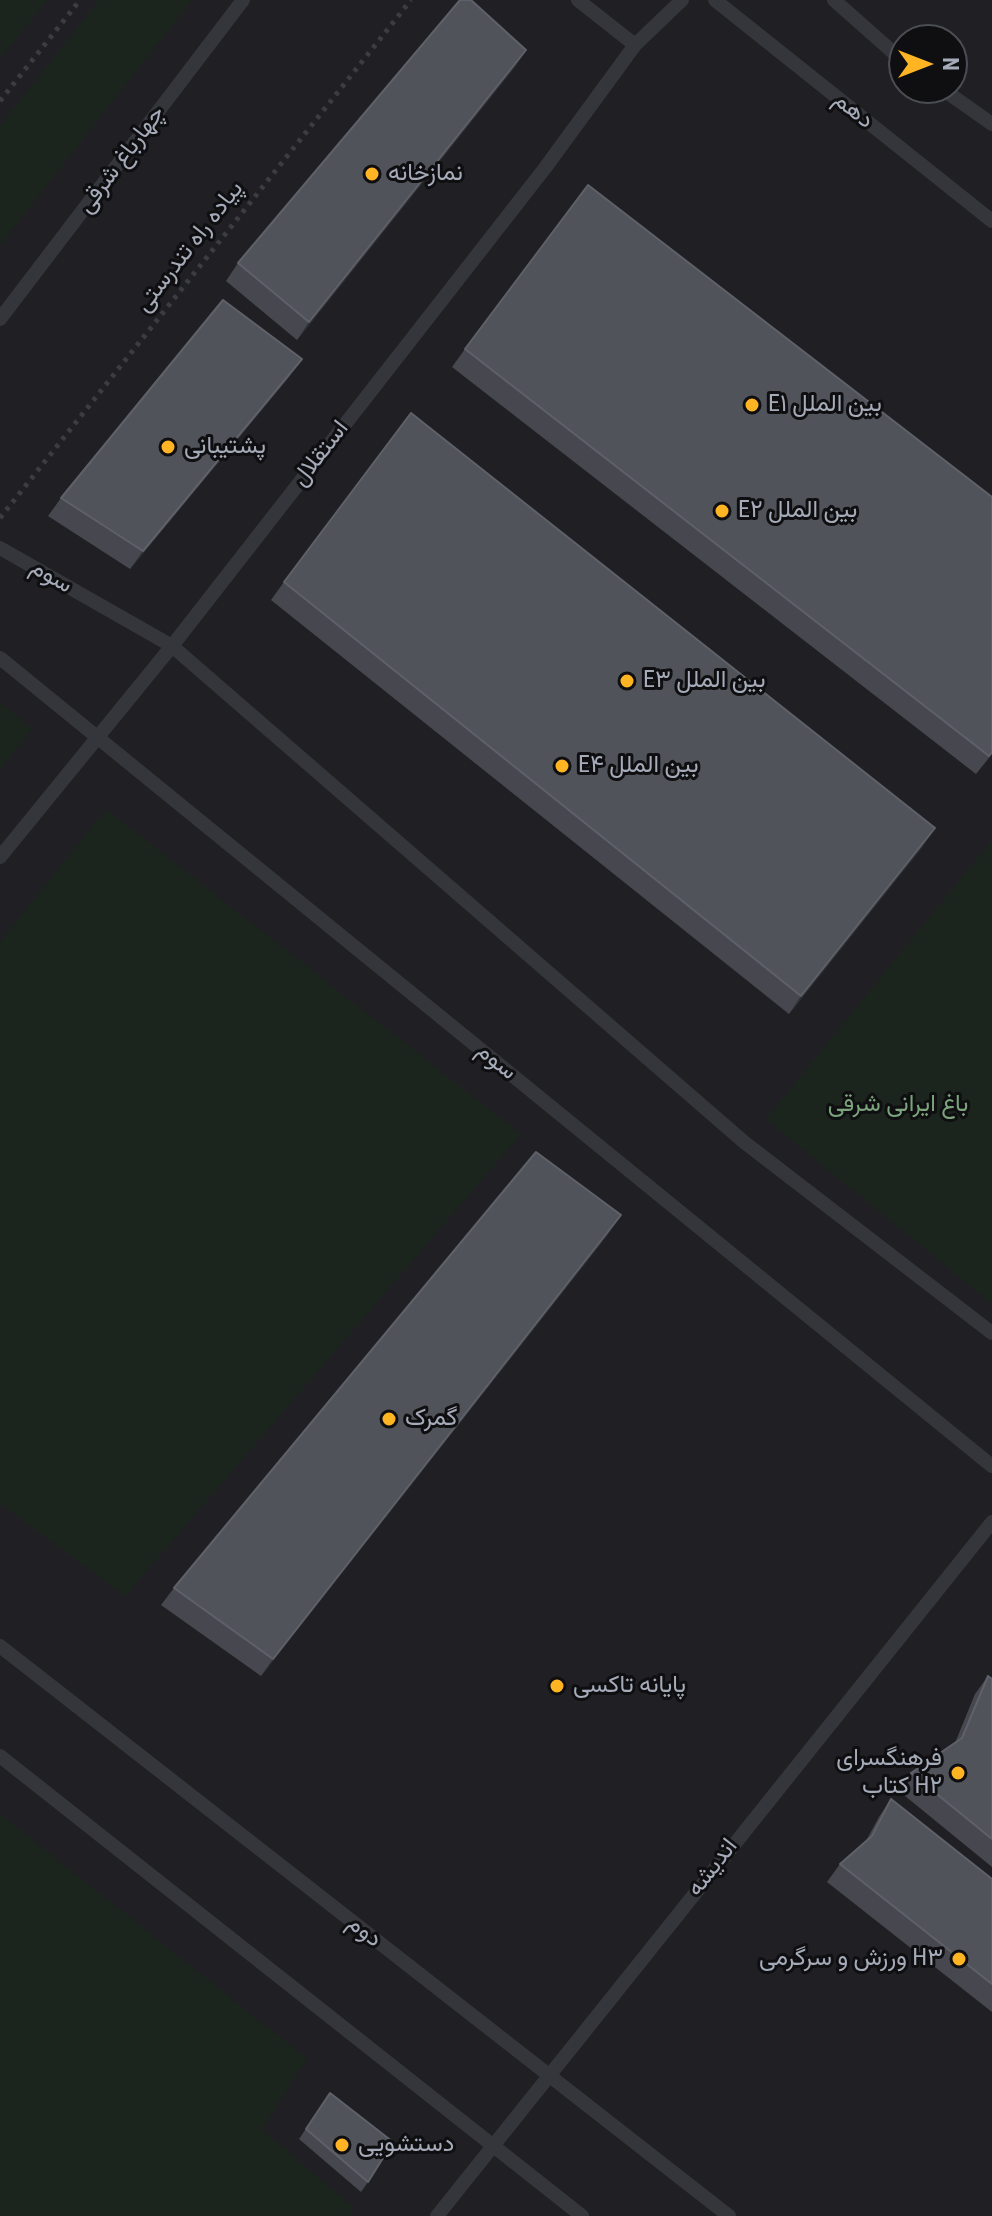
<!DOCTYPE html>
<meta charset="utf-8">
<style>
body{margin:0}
#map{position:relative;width:992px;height:2216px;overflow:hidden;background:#141416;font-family:"Roboto Condensed",sans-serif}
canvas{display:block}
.north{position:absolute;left:888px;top:24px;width:80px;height:80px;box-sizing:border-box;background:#0f0f11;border:2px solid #4b4d54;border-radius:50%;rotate:90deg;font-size:22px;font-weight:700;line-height:32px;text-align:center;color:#a5abb8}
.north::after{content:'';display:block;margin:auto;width:28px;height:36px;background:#ffb424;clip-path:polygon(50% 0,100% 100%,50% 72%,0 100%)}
</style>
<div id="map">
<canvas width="992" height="2216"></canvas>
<div class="north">N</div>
</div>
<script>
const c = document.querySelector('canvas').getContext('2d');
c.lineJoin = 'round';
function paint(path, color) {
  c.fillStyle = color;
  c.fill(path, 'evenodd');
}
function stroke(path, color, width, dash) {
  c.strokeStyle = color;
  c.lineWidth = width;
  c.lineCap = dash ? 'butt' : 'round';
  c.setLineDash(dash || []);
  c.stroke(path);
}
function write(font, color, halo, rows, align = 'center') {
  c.font = font + ' "Roboto Condensed",Vazirmatn,sans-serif';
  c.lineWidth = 6;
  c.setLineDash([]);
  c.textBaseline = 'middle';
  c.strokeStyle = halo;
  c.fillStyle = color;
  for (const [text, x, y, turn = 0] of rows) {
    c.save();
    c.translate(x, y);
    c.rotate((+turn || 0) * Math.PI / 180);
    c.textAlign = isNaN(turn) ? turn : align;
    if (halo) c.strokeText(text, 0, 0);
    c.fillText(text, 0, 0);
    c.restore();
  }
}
paint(new Path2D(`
 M0,0H992V2216H0ZM904,40H952V88H904Z`), '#202024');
paint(new Path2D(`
 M0,0H47L0,59Z
 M99,0H192L0,245V126Z
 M0,703L32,729L0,770Z
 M106,809L521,1134L125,1596L0,1504V942Z
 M992,840V1304L766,1119Z
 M0,1814L307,2059L262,2129L354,2208L348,2216H0Z`), '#1c251d');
stroke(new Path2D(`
 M0,101L80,0
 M0,518L411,0`), '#3b3d43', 5, [4, 6]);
stroke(new Path2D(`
 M578,0L635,45
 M715,0L992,221
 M834,0L904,62
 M941,88L992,124
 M0,319L243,0
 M0,548L172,646L744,1142L992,1333
 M0,658L992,1466
 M0,857L172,646L545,168L635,45L682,0
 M0,1646L729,2216
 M0,1756L582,2216
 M437,2216L992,1522`), '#35363c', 14);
paint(new Path2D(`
 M526,50L514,68L297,340L226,281L238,263Z
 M465,349L992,754L976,774L452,367Z
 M289,377L130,569L48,516L61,498Z
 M284,582L923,846L789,1014L271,600Z
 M609,1233L261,1676L161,1605L174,1588Z
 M988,1676L992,1679V1867L899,1791L911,1773L955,1743L975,1694Z
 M891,1799L992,1879V2012L827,1882L840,1864L866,1841L879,1817Z
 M330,2093L368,2182L361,2192L299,2139Z`), '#47484f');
paint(new Path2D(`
 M526,50L514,68L297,340L309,322Z
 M302,359L289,377L130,569L143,551Z
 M935,828L923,846L789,1014L801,996Z
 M621,1215L609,1233L261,1676L273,1659Z`), '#2e2f33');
const building = new Path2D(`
 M460,0H471L526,50L309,322L238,263Z
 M588,185L992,497V752L989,756L465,349Z
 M223,300L302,359L143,551L61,498Z
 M411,413L935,828L801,996L284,582Z
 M536,1152L621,1215L273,1659L174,1588Z
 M988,1676L992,1679V1839L911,1773L962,1738Z
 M891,1799L992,1879V1984L840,1864L872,1836Z
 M330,2093L393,2142L368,2182L306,2129Z`);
paint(building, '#51535a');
stroke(building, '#5e6169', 2);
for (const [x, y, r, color] of [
 [372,174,8,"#ffb424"],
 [752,405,8,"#ffb424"],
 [168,447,8,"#ffb424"],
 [722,511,8,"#ffb424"],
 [627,681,8,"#ffb424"],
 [562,766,8,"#ffb424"],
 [389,1419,8,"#ffb424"],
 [557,1686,8,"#ffb424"],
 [958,1773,8,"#ffb424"],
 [959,1959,8,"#ffb424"],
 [342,2145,8,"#ffb424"]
]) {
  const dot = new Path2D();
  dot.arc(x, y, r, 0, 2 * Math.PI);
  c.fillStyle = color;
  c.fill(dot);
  stroke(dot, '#0f0f11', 3);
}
write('24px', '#a5abb8', '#0f0f11', [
 ["دهم",853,111,39],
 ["چهارباغ شرقی",122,160,-53],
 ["پیاده راه تندرستی",190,247,-52],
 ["استقلال",321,454,-52],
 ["سوم",51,577,30],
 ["سوم",496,1062,39],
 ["اندیشه",713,1868,-52],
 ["دوم",364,1932,38]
]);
write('24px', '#a5abb8', '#0f0f11', [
 ["نمازخانه",388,174],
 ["E۱ بین الملل",768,405],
 ["پشتیبانی",184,447],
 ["E۲ بین الملل",738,511],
 ["E۳ بین الملل",643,681],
 ["E۴ بین الملل",578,766],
 ["گمرک",405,1419],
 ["پایانه تاکسی",573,1686],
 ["فرهنگسرای",942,1759,"right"],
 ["کتاب H۲",942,1787,"right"],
 ["ورزش و سرگرمی H۳",943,1959,"right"],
 ["دستشویی",358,2145]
], 'left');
write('24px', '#7ba47d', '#0f0f11', [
 ["باغ ایرانی شرقی",898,1105]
]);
</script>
